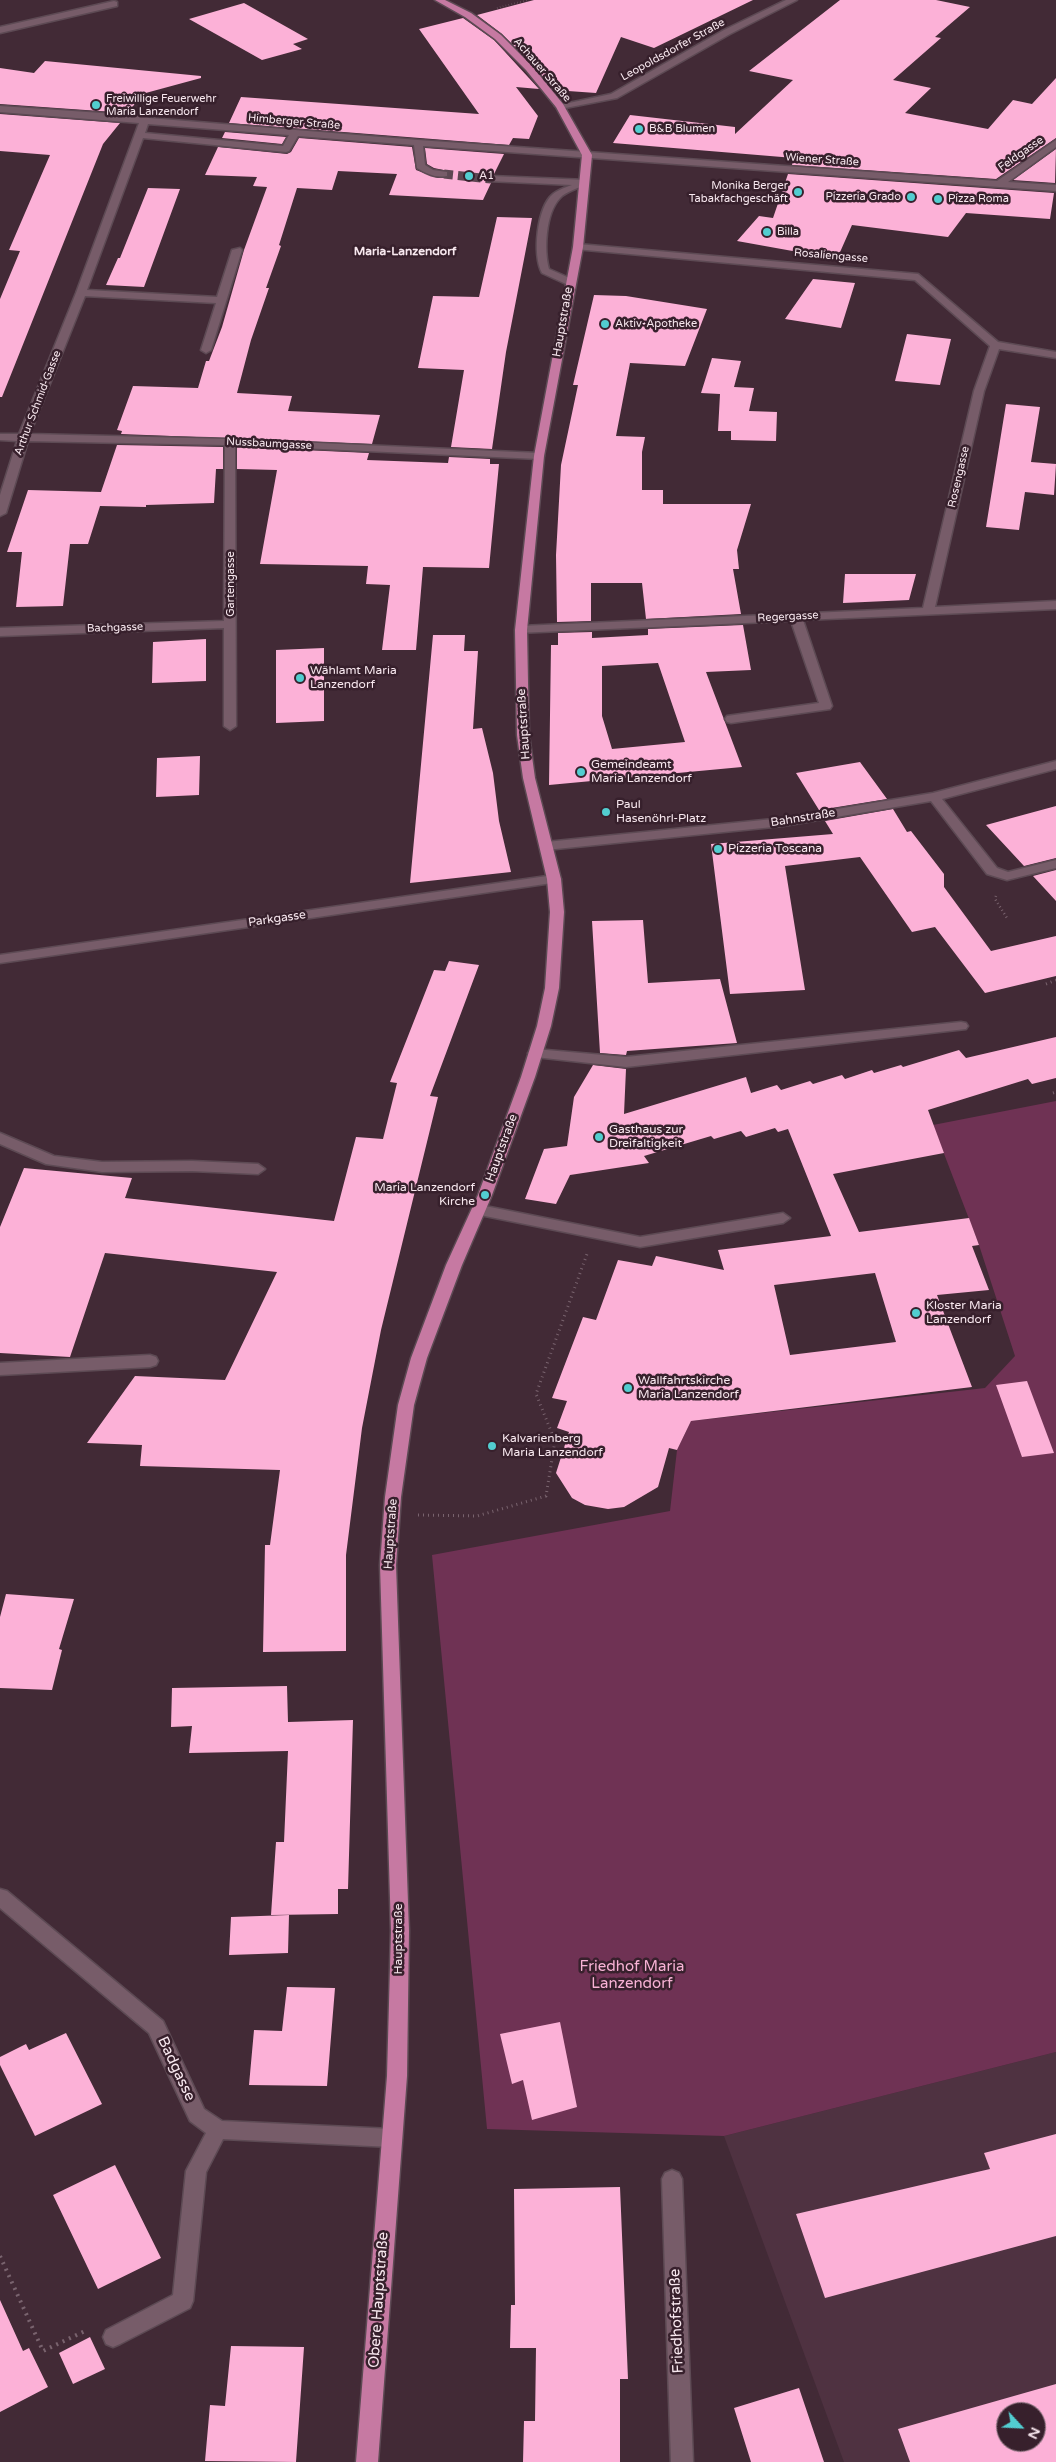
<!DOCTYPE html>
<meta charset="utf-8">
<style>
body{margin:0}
#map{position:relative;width:1056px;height:2462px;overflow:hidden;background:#422a36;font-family:"Varela Round",sans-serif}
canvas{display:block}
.north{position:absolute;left:996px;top:2402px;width:50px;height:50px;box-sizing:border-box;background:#37202c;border:1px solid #84707a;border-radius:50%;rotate:115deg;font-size:14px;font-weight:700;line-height:20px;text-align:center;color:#f8e8ef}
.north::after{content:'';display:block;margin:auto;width:18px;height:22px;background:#52cdd0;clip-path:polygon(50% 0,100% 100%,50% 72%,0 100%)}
</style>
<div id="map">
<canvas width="1056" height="2462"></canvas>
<div class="north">N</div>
</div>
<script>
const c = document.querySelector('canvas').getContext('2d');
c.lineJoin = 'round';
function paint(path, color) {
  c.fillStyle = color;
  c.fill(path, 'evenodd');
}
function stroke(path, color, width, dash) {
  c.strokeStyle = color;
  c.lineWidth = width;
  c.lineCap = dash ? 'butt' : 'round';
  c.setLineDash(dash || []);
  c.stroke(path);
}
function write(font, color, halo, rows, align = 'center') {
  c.font = font + ' "Varela Round",sans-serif';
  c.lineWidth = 5;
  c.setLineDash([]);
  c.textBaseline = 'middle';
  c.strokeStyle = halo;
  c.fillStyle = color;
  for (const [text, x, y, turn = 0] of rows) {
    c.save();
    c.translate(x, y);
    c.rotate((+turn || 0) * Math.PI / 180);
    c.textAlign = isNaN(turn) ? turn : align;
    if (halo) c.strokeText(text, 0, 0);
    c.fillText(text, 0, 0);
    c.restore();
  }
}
paint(new Path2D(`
 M1056,2052V2462H844L724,2136ZM1006,2412H1036V2442H1006Z`), '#4f3241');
paint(new Path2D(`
 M1056,1101V2052L724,2136L487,2129L432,1555L670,1511L677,1450L691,1421L985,1388L1015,1356L979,1245L933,1125Z`), '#6f3254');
paint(new Path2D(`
 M534,0H753L654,48L621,37L596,93L554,90L533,65L502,34L477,15Z
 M840,0H936L970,7L935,37L941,38L893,80L931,88L905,113L988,129L1013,100L1032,104L1056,78V138L996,179L792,165L794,158L613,143L630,115L735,127V134L793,80L749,71Z
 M244,3L308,39L293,44L302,49L262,60L189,19Z
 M463,18L494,40L539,89L516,87L538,116L529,139L513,138L509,145L229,123L241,97L479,114L419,29Z
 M45,61L201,76V78L142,94L128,113L0,104V68L34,73Z
 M0,114L120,123L103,144L2,397H0V299L20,251L9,250L50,155L0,151Z
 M225,132L286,137L282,144L222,138Z
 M299,138L412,147L416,170L438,178L448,177V171L434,168L427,164L425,148L504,154L494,174L484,179L491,183L483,200L389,195L397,174L338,171L332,190L297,188L279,245L281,246L266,288H269L251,340L237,393L292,396L288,411L380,415L372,444L121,434L122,431L117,430L133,386L198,388L206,361H209L222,327L244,250L267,187L253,186L257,177L205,175L218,147L287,154L291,152Z
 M1056,149L1055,183L1013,180Z
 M788,174L1054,193L1050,219L966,213L948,237L852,225L837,259L737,241L759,216L773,218Z
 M148,188L180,189L144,287L106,285L118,258H120Z
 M497,217L532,218L506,352L492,449L451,447L464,370L418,368L433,296L479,297Z
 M813,279L855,283L841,328L785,319Z
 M594,295L626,296L707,309L685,366L630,363L616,436L645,437L642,452V490H663V504H751L737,550L739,569H733L741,614L646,619L642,583H591V621L557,622L556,555L561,465L578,385H573Z
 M907,334L951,339L940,385L895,381Z
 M712,358L741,361L734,387L754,388L749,411L777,412L776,441L731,440V431H718L720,394L701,393Z
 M1006,404L1040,407L1031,462L1056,464L1054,495L1025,492L1019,530L986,527Z
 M117,445L223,447V469H216L214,503L146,505V507L100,506L88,544H70L63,606L16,607L22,552H7L28,490L101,492Z
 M237,447L369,453L367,460L448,463L449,457L490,459V464H499L489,568L423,567L416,650H382L390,585L366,584L368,566L260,564L277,470L237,469Z
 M845,574H916L909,600L843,603Z
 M743,625L751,670L706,672L742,767L549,785L551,645H558V633L592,632V638L648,635V629ZM658,663L685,742L612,749L602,716V666Z
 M433,635H465L464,651H478L473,729L482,728L493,773L499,821L511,872L410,883Z
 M206,639V681L152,683L153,642Z
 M324,648V721L276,723V650Z
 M200,756L199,795L156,797L157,758Z
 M860,762L887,799L819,810L796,773Z
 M1056,806V858L1024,866L986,825Z
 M893,809L907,832L911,831L944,874V887L991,951L1056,936V976L985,993L935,927L912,932L860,857L785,866L805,990L730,994L711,844L833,834L825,821Z
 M1056,870V901L1033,876Z
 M643,920L648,983L720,979L737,1043L627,1051L626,1055L600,1053L592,921Z
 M449,961L479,965L430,1096L438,1097L381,1330L362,1428L346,1555V1651L263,1652L265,1545H270L280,1470L140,1466L142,1445L87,1443L135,1376L225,1380L277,1272L105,1253L70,1357L0,1353V1227L24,1168L132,1178L125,1198L334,1221L356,1137L383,1139L397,1083L390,1082L434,970L445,971Z
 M1056,1037V1078L1032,1084L1028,1079L928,1110L944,1153L833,1174L859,1232L969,1218L979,1245L972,1246L989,1290L937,1295L972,1387L691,1421L677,1450L669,1448L658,1487L624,1507L608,1509L585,1505L572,1498L556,1473L569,1432L557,1428L567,1401L552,1398L583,1317L596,1320L618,1260L652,1266L656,1256L724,1270L718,1250L831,1236L788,1129L778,1132L775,1128L746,1137L741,1131L714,1139L711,1136L644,1156L649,1163L570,1175L556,1204L525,1199L544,1149L567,1146L574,1097L593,1065L626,1069L624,1114L746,1077L751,1093L777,1085L781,1090L810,1081L813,1084L842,1075L845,1079L872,1070L874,1073L901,1065L903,1067L959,1050L966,1058ZM875,1273L896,1342L790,1355L774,1285Z
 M1027,1381L1054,1453L1022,1457L996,1385Z
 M6,1594L74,1599L59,1649L62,1650L52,1690L0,1688V1617Z
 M287,1686L288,1722L353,1720L348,1889H338V1914L271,1915L276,1842H284L288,1751L189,1753L192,1726L171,1727L172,1688Z
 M289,1915L288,1953L229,1955L231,1917Z
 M287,1987L335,1988L327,2086L249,2085L254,2030L282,2031Z
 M560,2022L577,2107L532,2120L523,2080L512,2084L500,2034Z
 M66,2033L102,2104L35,2136L0,2065V2057L26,2044L29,2050Z
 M1056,2134V2236L825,2298L796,2214L990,2169L984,2153Z
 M115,2165L161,2258L98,2289L53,2195Z
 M620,2187L628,2379H620V2462H523L524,2421H535L536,2348H510L511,2305H515L514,2189Z
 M0,2300L23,2351L29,2348L48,2387L0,2412Z
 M90,2337L105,2369L73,2384L59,2353Z
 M231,2346L304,2347L296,2462L205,2461L210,2405L225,2406Z
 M1056,2384V2462H910L898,2429ZM1006,2412H1036V2442H1006Z
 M799,2388L824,2462H751L734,2408Z`), '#fcb1d7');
stroke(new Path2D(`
 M444,174L491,179`), '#5d4652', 9, [9, 5]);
const minor = new Path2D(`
 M786,0H797L730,34L617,98L560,109L555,106L611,94L724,30Z
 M114,1L117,2V6L0,33V27Z
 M0,106L145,116L149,118L418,140L997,181L1056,140V147L1008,182L1056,185V191L423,146L425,165L433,170L447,172V176C435,178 427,174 417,168L414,145L298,136L289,151L286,152L143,138L87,290L217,297L232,250L240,248L242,250L211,350L206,353L201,350L216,303L85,296L30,434L230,439L539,453L544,456L539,459L235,445L236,726L230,730L224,726V628L0,636V628L224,621L225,445L28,441L6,513L0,516V495L17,441L0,440V434H19L76,293L139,123L0,112ZM148,124L289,135L283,146L145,133Z
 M491,176L587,180V184C579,188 565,192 560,198C545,214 544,251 549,269L574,280V284H566L542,273C532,255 537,207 553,194C558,190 566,187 572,185L488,181L486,179Z
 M578,244L918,274L998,342L1056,352V358L999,349L984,391L935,607L1056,601V609L803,620L832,706L830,709L731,723L727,722L725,719L727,716L819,703L791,621L517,633V627L521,626L923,608L974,391L990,346L915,280L575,249L573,247Z
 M1056,761V769L942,799L997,868L1008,872L1056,860V868L1007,880L987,874L931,801L783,826L546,850L540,846L546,842L783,818L933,793Z
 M554,875L559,876L561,879L559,882L0,963V955Z
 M961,1022L966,1023L968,1026L966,1029L626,1067L535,1057L528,1053L535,1049L626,1057Z
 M0,1133L54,1156L102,1162L192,1161L258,1164L265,1169L258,1174L192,1171L102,1172L46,1164L0,1144Z
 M480,1205L640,1237L783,1213L790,1218L783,1223L640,1247L475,1214L473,1210L475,1206Z
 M150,1355L156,1357L158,1361L156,1365L150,1367L0,1375V1363Z
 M0,1889L7,1891L163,2021L204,2109L222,2121L392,2129L399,2132L402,2138L399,2144L392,2147L223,2139L206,2172L193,2301L190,2308L120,2344L113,2347L106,2344L103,2337L106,2330L173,2295L186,2171L206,2133L190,2121L149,2033L0,1908Z
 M672,2170L679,2173L682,2179L693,2462H671L662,2179L665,2173Z`);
const major = new Path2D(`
 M435,0H445L471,13L501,35L532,66L563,104L592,155L583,247L544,456L527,630L529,735L535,778L561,879L564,912L559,988L551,1026L535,1077L492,1195L462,1265L427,1358L414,1405L401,1497L396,1565L409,1931L407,2076L378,2462H356L387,2076L391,1931L380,1565L385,1497L398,1405L411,1358L446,1265L478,1195L521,1077L537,1026L545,988L550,912L547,879L523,778L517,735L515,630L534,456L573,247L582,155L556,107L526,70L495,39L465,17Z`);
stroke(minor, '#5d4a54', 3);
stroke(major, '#5d4a54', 3);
stroke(new Path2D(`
 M497,8L528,0`), '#79636e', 2, [0.5, 2.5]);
stroke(new Path2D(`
 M996,896L995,899L1007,918`), '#79636e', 2.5, [1, 3]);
stroke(new Path2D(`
 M1046,984L1056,980
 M1053,1093L1056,1092
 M418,1515L477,1516L546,1496L555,1441L536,1394L587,1254`), '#79636e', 3, [1, 4]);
stroke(new Path2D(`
 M0,2256L43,2351L87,2330`), '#79636e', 4, [2, 5]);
paint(minor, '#775c69');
paint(major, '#c679a2');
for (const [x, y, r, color] of [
 [96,105,5,"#52cdd0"],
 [639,129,5,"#52cdd0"],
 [469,176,5,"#52cdd0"],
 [798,192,5,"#52cdd0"],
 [911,197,5,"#52cdd0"],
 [938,199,5,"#52cdd0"],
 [767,232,5,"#52cdd0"],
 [605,324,5,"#52cdd0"],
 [300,678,5,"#52cdd0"],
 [581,772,5,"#52cdd0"],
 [606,812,5,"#52cdd0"],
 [718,849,5,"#52cdd0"],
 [599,1137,5,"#52cdd0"],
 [485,1195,5,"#52cdd0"],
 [916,1313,5,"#52cdd0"],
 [628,1388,5,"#52cdd0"],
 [492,1446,5,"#52cdd0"]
]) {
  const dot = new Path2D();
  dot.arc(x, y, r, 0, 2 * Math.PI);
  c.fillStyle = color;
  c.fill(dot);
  stroke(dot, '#37202c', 2);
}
write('11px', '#f8e8ef', '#37202c', [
 ["Leopoldsdorfer Straße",673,50,-29],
 ["Achauer Straße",542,70,49],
 ["Himberger Straße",294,122,5],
 ["Feldgasse",1021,154,-35],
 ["Wiener Straße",822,160,4],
 ["Rosaliengasse",831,256,5],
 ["Arthur Schmid-Gasse",38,403,-69],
 ["Nussbaumgasse",269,444,3],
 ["Rosengasse",959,477,-77],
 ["Gartengasse",231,584,-90],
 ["Regergasse",788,617,-3],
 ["Bachgasse",115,628,-2]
]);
write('11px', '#f8e8ef', '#37202c', [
 ["Freiwillige Feuerwehr",106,99],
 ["Maria Lanzendorf",106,112],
 ["B&B Blumen",649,129],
 ["A1",479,176],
 ["Monika Berger",788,186,"right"],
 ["Tabakfachgeschäft",788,199,"right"],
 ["Pizzeria Grado",901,197,"right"],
 ["Pizza Roma",948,199],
 ["Billa",777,232],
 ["Aktiv-Apotheke",615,324]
], 'left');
write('bold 12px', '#f8e8ef', '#37202c', [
 ["Maria-Lanzendorf",405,252]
]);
write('12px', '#f8e8ef', '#37202c', [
 ["Hauptstraße",563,322,-80],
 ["Hauptstraße",524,724,-94],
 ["Bahnstraße",803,818,-9],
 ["Parkgasse",277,919,-8],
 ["Hauptstraße",502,1148,-70],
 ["Hauptstraße",391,1534,-86],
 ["Hauptstraße",399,1939,-90]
]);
write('12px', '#f8e8ef', '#37202c', [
 ["Wählamt Maria",310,671],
 ["Lanzendorf",310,685],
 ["Gemeindeamt",591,765],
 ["Maria Lanzendorf",591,779],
 ["Paul",616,805],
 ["Hasenöhrl-Platz",616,819],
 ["Pizzeria Toscana",728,849],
 ["Gasthaus zur",609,1130],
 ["Dreifaltigkeit",609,1144],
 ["Maria Lanzendorf",475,1188,"right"],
 ["Kirche",475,1202,"right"],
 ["Kloster Maria",926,1306],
 ["Lanzendorf",926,1320],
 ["Wallfahrtskirche",638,1381],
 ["Maria Lanzendorf",638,1395],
 ["Kalvarienberg",502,1439],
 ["Maria Lanzendorf",502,1453]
], 'left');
write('15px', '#f8b2d5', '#37202c', [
 ["Friedhof Maria",632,1967],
 ["Lanzendorf",632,1984]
]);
write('15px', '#f8e8ef', '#37202c', [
 ["Badgasse",176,2069,65],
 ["Obere Hauptstraße",379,2300,-86],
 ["Friedhofstraße",677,2321,-92]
]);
</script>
